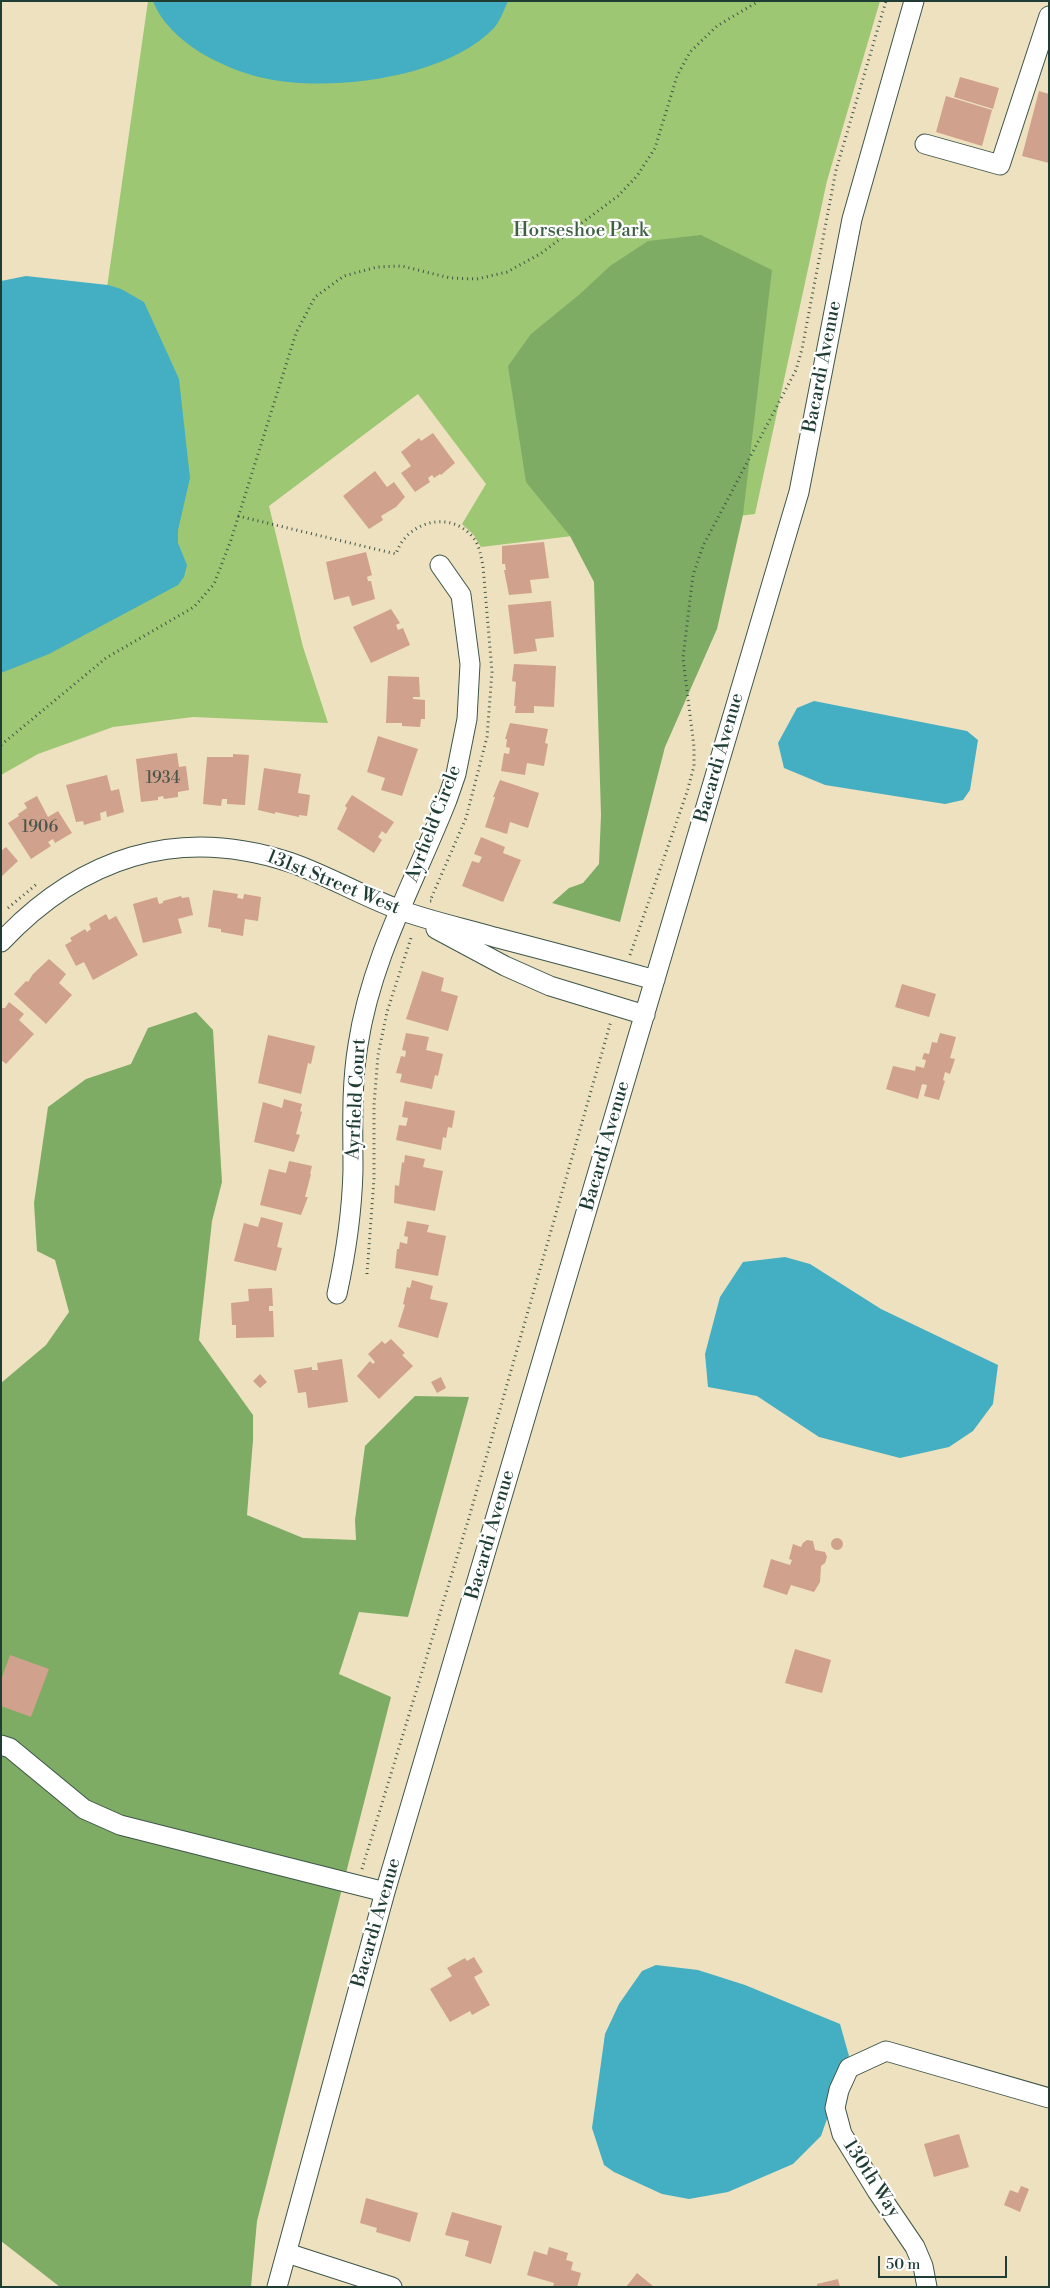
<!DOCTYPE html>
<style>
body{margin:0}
#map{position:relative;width:1050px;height:2288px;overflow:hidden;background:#eee1c0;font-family:"Libre Bodoni",serif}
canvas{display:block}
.frame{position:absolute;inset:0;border:2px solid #1f3d34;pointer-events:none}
.scale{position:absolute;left:878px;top:2256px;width:129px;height:22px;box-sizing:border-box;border:2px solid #1f3d34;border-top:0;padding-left:6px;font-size:15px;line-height:18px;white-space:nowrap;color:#1f3d34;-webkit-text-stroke:4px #fff;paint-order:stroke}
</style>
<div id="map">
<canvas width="1050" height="2288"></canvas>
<div class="frame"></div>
<div class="scale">50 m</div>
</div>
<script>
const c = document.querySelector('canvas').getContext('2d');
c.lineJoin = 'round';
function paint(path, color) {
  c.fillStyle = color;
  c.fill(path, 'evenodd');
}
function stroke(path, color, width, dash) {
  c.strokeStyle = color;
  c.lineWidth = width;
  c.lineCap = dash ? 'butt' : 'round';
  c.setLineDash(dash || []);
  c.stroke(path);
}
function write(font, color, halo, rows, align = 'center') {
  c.font = font + ' "Libre Bodoni",serif';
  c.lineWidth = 4.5;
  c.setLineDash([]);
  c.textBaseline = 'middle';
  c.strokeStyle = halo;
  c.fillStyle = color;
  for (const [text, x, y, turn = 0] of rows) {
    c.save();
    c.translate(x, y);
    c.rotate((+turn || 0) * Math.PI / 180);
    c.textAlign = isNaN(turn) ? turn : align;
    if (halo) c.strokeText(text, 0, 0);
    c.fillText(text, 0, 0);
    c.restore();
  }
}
paint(new Path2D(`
 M148,1H880L827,181L755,514L481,547L473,534L462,524L486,484L418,394L269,506L303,647L328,723L193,717L113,727L38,754L1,775V563L65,581Z`), '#9dc773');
paint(new Path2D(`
 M701,235L772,270L743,515L717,629L665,747L620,922L552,903L569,888L583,883L599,864L601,815L594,582L570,536L526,482L508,366L531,334L580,294L610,266L648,241Z
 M196,1012L213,1030L222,1182L212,1221L199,1340L253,1415V1440L247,1515L303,1538L356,1540L355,1520L365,1446L415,1396L469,1397L408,1617L359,1612L339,1674L391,1697L257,2221L251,2287H60L1,2241V1383L46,1345L69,1312L55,1260L37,1251L34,1203L48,1107L86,1079L131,1064L148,1028Z`), '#7eac65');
paint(new Path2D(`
 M153,1H508C504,10 500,21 494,28C446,78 332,92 268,79C226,71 168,42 153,1Z
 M26,276L108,285L121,289L144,302L179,379L190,478L178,530V543L187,565L184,577L178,585L49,654L1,673V281Z
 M814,701L967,731L978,740L970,790L963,800L945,804L825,785L784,768L778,743L797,708Z
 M785,1257L810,1264L881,1309L998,1365L993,1404L973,1431L949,1447L900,1458L819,1437L757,1396L708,1387L705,1354L720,1297L743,1262Z
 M656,1965L698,1970L745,1985L840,2024L849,2056L821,2136L793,2164L728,2192L689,2199L662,2194L614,2172L604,2165L592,2128L605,2034L619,2004L642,1971Z`), '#44afc2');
paint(new Path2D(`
 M960,77L999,88L993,109L954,97Z
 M1039,91L1049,94V163L1022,156Z
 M946,96L992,110L982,146L936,132Z
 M433,433L455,463L441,475L440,474L434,478L432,475L428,478L430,482L415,492L401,473L411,466L401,452L419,438L421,441Z
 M375,471L387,487L394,482L405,497L396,507L381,516L383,520L369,529L343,496Z
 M544,542L549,578L530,580L532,593L509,595L504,570H506L505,564H502V546Z
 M366,552L372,575L367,577L368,581H371L375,599L352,606L349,596L334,600L326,562Z
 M551,601L554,637L535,639L537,651L514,654L508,605Z
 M391,609L400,623L396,625L398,630L403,628L410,645L371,663L353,627Z
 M514,664L556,666L554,707L534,706V713H515L516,706H514L516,682L512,681Z
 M388,676L419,677L420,697H413V699L425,700V719H421L420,727L402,726V723H386Z
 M510,723L548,729L545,743L548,744L544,766L527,763L525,775L501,771L504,753L509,754L510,748L506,747L507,739H505Z
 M378,736L418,749L402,796L381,790L385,778L367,772Z
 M177,753L179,767L186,766L189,790L178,792V797L164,799L163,796L158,797V800L141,802L136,759Z
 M233,754L249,755L245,805L227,804V799H222L221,806L203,804L207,757H233Z
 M264,768L301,774L298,793L310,795L307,816L299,815V817L275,812V814L258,810Z
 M107,775L111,791L119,789L124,812L107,817L106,811L100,813L101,820L84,825L83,821L76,822L66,785Z
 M500,780L539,793L528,828L510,822L507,834L485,827L495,797H493Z
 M352,795L394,822L386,834L382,831L378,837L382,840L374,853L337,829L347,808L345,806Z
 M37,796L48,817L58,811L72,833L55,843L53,839L48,842L51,846L31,859L8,823L19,816L18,814L27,808L24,803Z
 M481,837L505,847L503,853L521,860L503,902L462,886L472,861L479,863L482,857L474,854Z
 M6,847L18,861L1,877V851Z
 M213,890L238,894L237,898L243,899L244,894L261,897L258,921L245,919L243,936L221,932V929L208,927Z
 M181,896L182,898L189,897L193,915L178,919L182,933L143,943L133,904L157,897L159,904L163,903V901Z
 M106,914L109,920L116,916L138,955L93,980L84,962L76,966L65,945L72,941L70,938L85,929L87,932L91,929L89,924Z
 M49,959L66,974L59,983L72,995L46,1024L14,994L26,981L28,982L33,974Z
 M422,971L444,978L441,991L458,996L448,1031L406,1019Z
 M902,984L936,994L929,1017L895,1007Z
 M9,1002L24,1014L19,1020L34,1034L6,1064L1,1060V1008H5Z
 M406,1033L429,1037L426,1050L443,1054L438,1076L435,1075L432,1089L400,1082L402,1074L396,1073L401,1056L405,1057L406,1051L402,1050Z
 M940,1033L956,1037L950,1058L955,1059L950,1074L945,1072L943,1080L945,1081L939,1100L924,1096L927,1085L922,1084L918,1099L886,1089L893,1066L915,1071L916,1066L924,1068L926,1060L922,1059L924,1053L929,1054L932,1042L937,1043Z
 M268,1035L315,1046L311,1064L308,1063L301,1094L258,1083Z
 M284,1099L302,1104L300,1111L302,1112L296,1134L300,1135L294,1152L254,1142L263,1102L282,1108Z
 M405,1101L455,1111L452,1128L448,1127L446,1138L443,1137L441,1150L396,1140L399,1125L406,1126L408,1118L402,1117Z
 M405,1155L425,1159L423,1167L443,1171L435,1211L394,1203L395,1185L399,1186L402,1162L404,1163Z
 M289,1161L312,1166L310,1174H311L305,1197H308L301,1215L260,1205L269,1169L286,1173Z
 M261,1217L283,1223L277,1247L282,1248L276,1271L234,1261L244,1223L258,1227Z
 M407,1221L429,1225L427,1232L446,1236L438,1276L395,1268L397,1249H399L400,1242L407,1244L408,1237L404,1236Z
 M412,1280L433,1286L430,1299L448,1303L438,1338L398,1327L405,1305L403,1304L407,1287L410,1288Z
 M272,1288L273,1306H269V1311H273L274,1337L236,1338V1325H232L231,1303L249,1301L248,1289Z
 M391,1339L405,1353L402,1355L413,1366L379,1399L357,1376L370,1361L373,1364L375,1362L368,1354L382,1341L385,1344Z
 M342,1359L348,1402L308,1408L306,1392L298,1393L294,1370L312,1367V1370H318L317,1363Z
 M260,1374L267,1382L260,1388L253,1381Z
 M441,1377L446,1388L437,1393L431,1382Z
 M831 1544a6 6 0 1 1 12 0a6 6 0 1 1-12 0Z
 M807,1540L813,1541L815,1550L825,1552L827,1557L825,1563L821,1566L820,1582L814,1592L791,1585L787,1595L763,1587L771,1559L790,1565L792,1560L789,1559L793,1544L801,1547L803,1543Z
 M795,1649L831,1660L822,1693L785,1683Z
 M10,1655L49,1669L31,1717L1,1706V1680Z
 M474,1957L483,1972L474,1977L490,2005L472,2015L470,2011L450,2022L430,1989L452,1976L447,1968L465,1958L467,1961Z
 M959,2134L969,2167L934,2177L924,2144Z
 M1021,2186L1029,2189L1020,2212L1004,2205L1010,2190L1018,2193Z
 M366,2198L418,2213L410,2242L376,2232L377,2228L360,2223Z
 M452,2212L502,2226L491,2264L465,2256L469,2241L445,2235Z
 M549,2247L568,2253L566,2260L573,2262L571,2270L581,2273L577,2287H553L554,2283L527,2275L534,2251L547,2255Z
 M637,2273L653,2286L652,2287H626Z
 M838,2279L840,2287H817V2284Z`), '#d0a18c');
const minor = new Path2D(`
 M925,144L1000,165L1049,16
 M436,929L505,966L550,986L645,1015
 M1,942C80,858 177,825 289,862C327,875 362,896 400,910C430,921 463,928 494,937C548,951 601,965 655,980
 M337,1294C346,1253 352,1212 353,1170C353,1128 351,1087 358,1045C371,958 415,881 447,800L456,774L467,719L470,664L461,595L440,565
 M1,1745L10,1748L84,1809L120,1825L385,1892
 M287,2253L392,2287
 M277,2287L385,1892L799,492L852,219L914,1
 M927,2287L923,2266L915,2247L877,2191L842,2134L835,2108L839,2090L849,2068L886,2051L1049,2098`);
stroke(minor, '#3e5649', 21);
stroke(new Path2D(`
 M238,516L396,554C407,520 453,509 475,540C480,548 481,557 483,566L492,672L487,737L466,818L430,901H432
 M1,745L106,658L194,607L214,584L231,540L296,333L315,297L344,276L377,267L402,266L450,278L477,279L507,272L540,254L618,196L637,176L655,148L677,76L690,52L717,26L759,1
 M8,908L38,883
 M630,955L687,792L694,766V747L683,658L693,575L703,546L796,370L802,349L836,170L886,1
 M367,1274L374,1179V1105L378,1055L387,1012L411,938
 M362,1869L468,1521L611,1021`), '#3e5649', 3, [1, 4]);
stroke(minor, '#fff', 19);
write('16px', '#4b564a', null, [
 ["1934",163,779],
 ["1906",40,828]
]);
write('19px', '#3e6044', '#fff', [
 ["Horseshoe Park",581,231]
]);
write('19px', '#1f3d34', '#fff', [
 ["Bacardi Avenue",823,367,-79],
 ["Bacardi Avenue",720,758,-74],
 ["Ayrfield Circle",434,824,-69],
 ["131st Street West",333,883,22],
 ["Ayrfield Court",357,1099,-87],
 ["Bacardi Avenue",606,1146,-74],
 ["Bacardi Avenue",491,1535,-74],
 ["Bacardi Avenue",377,1923,-74],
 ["130th Way",871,2179,57]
]);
</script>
